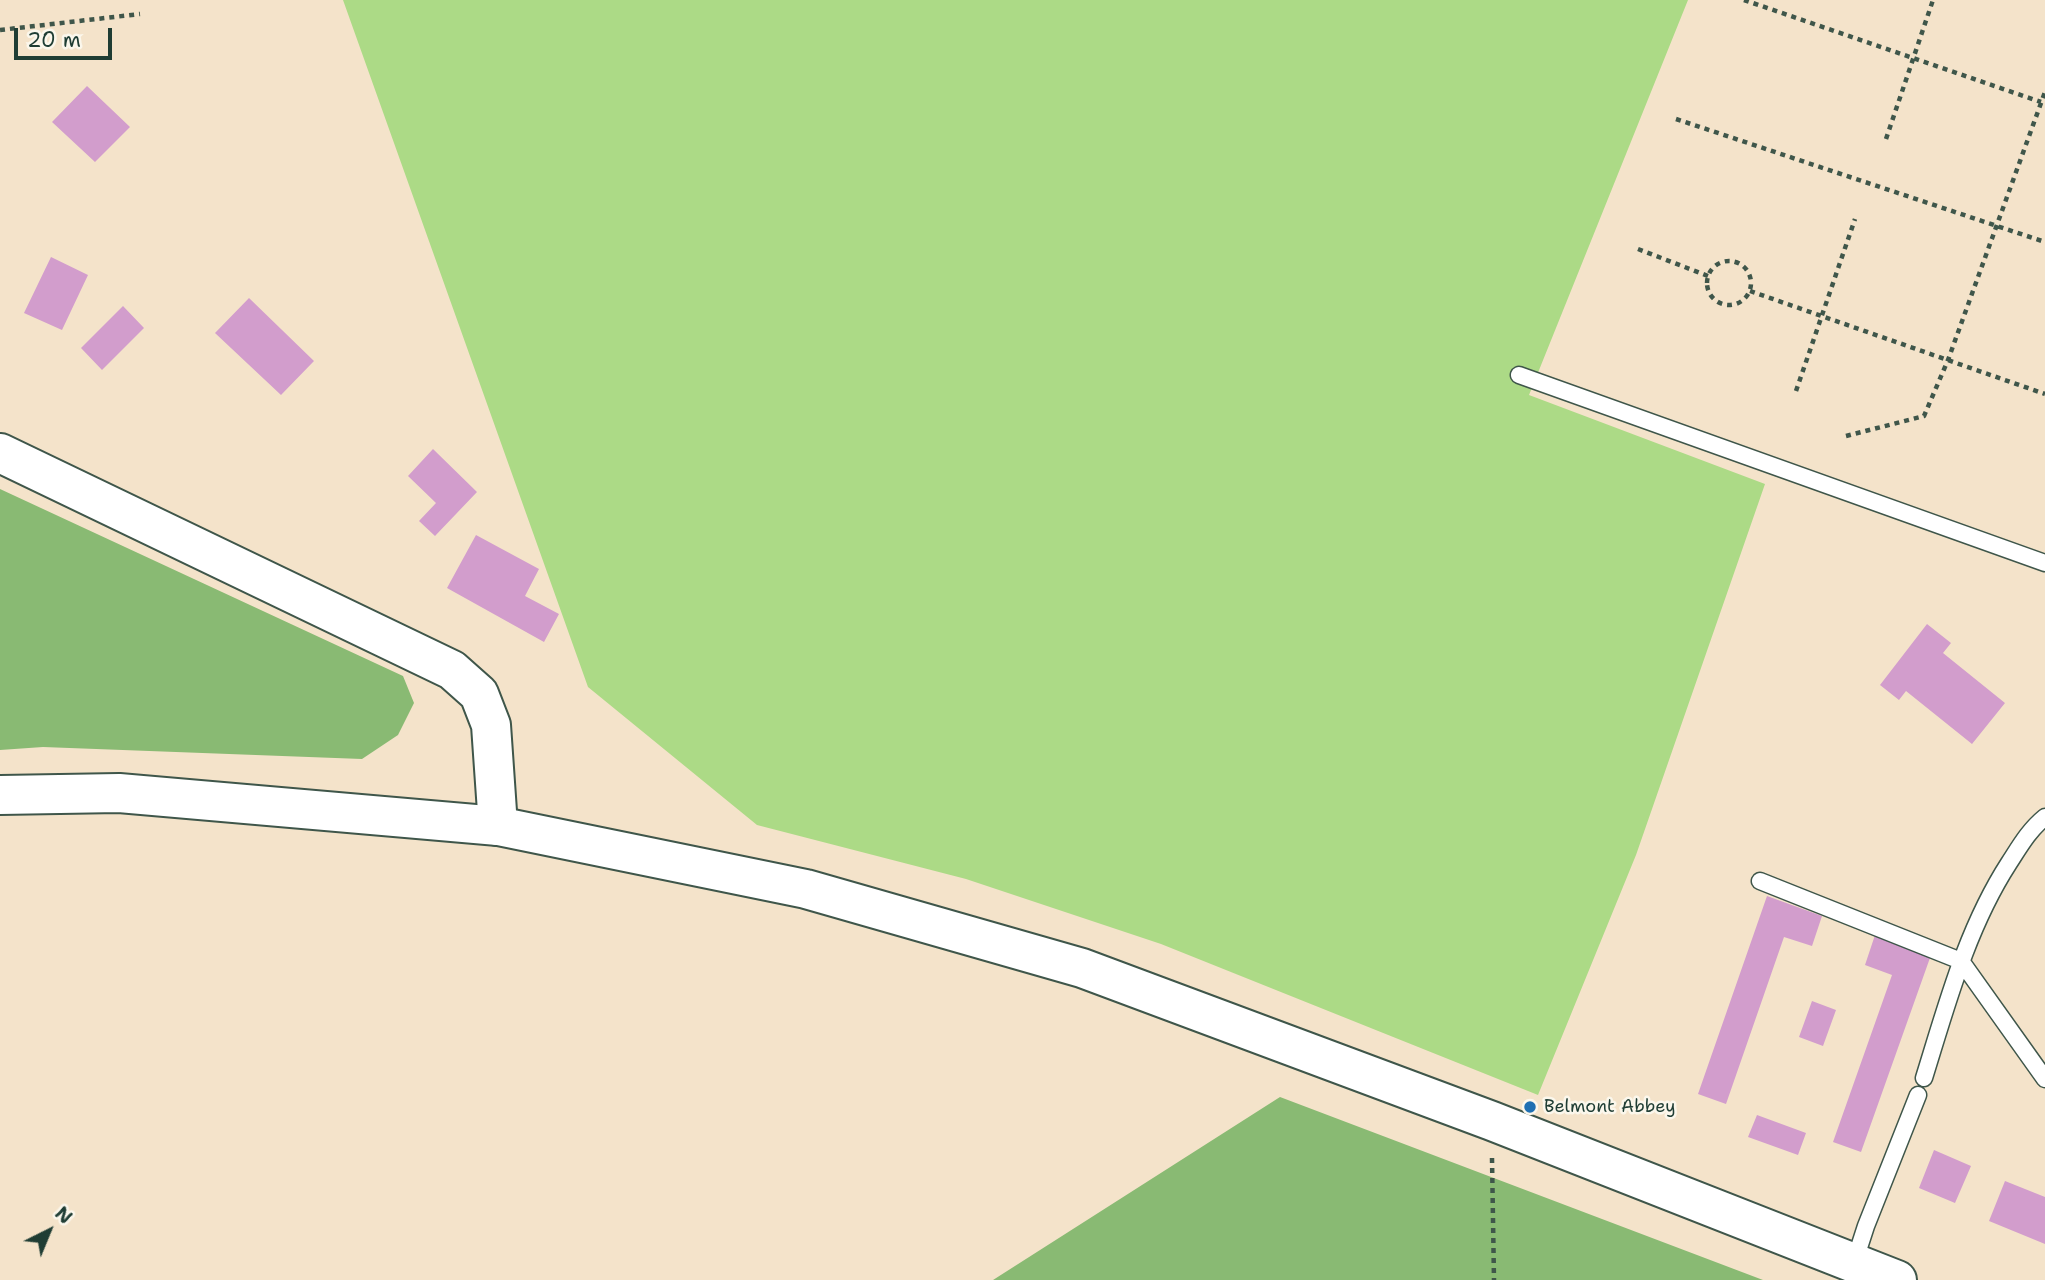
<!DOCTYPE html>
<style>
body{margin:0}
#map{position:relative;width:2045px;height:1280px;overflow:hidden;background:#f4e3ca;font-family:"Shantell Sans",sans-serif}
canvas{display:block}
.north{position:absolute;left:14px;top:1196px;width:70px;height:70px;-webkit-text-stroke:5px #fbf7ec;paint-order:stroke;rotate:43deg;font-size:19px;font-weight:700;line-height:28px;text-align:center;color:#1f3d34}
.north::after{content:'';display:block;margin:auto;width:24px;height:32px;background:#1f3d34;clip-path:polygon(50% 0,100% 100%,50% 72%,0 100%)}
.scale{position:absolute;left:14px;top:28px;width:98px;height:32px;box-sizing:border-box;border:4px solid #1f3d34;border-top:0;padding-left:9px;font-size:21px;line-height:24px;white-space:nowrap;color:#1f3d34;-webkit-text-stroke:5px #fbf7ec;paint-order:stroke}
</style>
<div id="map">
<canvas width="2045" height="1280"></canvas>
<div class="north">N</div>
<div class="scale">20 m</div>
</div>
<script>
const c = document.querySelector('canvas').getContext('2d');
c.lineJoin = 'round';
function paint(path, color) {
  c.fillStyle = color;
  c.fill(path, 'evenodd');
}
function stroke(path, color, width, dash) {
  c.strokeStyle = color;
  c.lineWidth = width;
  c.lineCap = dash ? 'butt' : 'round';
  c.setLineDash(dash || []);
  c.stroke(path);
}
function write(font, color, halo, rows, align = 'center') {
  c.font = font + ' "Shantell Sans",sans-serif';
  c.lineWidth = 5;
  c.setLineDash([]);
  c.textBaseline = 'middle';
  c.strokeStyle = halo;
  c.fillStyle = color;
  for (const [text, x, y, turn = 0] of rows) {
    c.save();
    c.translate(x, y);
    c.rotate((+turn || 0) * Math.PI / 180);
    c.textAlign = isNaN(turn) ? turn : align;
    if (halo) c.strokeText(text, 0, 0);
    c.fillText(text, 0, 0);
    c.restore();
  }
}
paint(new Path2D(`
 M343,0H1688L1529,395L1765,484L1636,855L1538,1095L1161,944L966,879L757,825L588,687Z`), '#acda86');
paint(new Path2D(`
 M0,489L403,676L414,703L398,735L362,759L43,747L0,750Z
 M1280,1097L1763,1280H993Z`), '#89ba73');
paint(new Path2D(`
 M87,86L130,127L95,162L52,122Z
 M51,257L88,275L62,330L24,313Z
 M249,298L314,361L281,395L215,333Z
 M123,306L144,328L102,370L81,348Z
 M433,449L477,492L435,536L419,521L436,503L408,476Z
 M476,535L539,569L525,596L559,614L544,642L447,588Z
 M1927,624L1951,643L1943,653L2005,703L1972,744L1906,691L1899,700L1880,685Z
 M1767,896L1822,916L1812,946L1784,937L1726,1104L1698,1094Z
 M1875,935L1931,955L1861,1152L1833,1142L1892,975L1865,965Z
 M1812,1001L1836,1010L1823,1046L1799,1037Z
 M1757,1115L1806,1133L1798,1155L1748,1137Z
 M1934,1150L1971,1166L1955,1203L1919,1188Z
 M2005,1181L2045,1197V1244L1989,1221Z`), '#d29dcc');
const service = new Path2D(`
 M1519,375L2045,563
 M1760,881L1961,961L2045,1079
 M1924,1078C1947,1004 1967,928 2009,863C2020,846 2029,830 2045,817
 M1854,1263L1866,1226L1918,1095`);
const secondary = new Path2D(`
 M0,453L452,670L479,694L491,725L498,826`);
const trunk = new Path2D(`
 M0,795L119,793L498,826L806,889L1082,968L1492,1121L1897,1280`);
stroke(service, '#3f564a', 19);
stroke(secondary, '#3f564a', 42);
stroke(trunk, '#3f564a', 42);
stroke(new Path2D(`
 M1744,0L2041,102
 M0,30L140,14
 M1676,119L2045,242
 M1886,139L1933,0
 M1638,249L1708,276
 M1707 283a22 22 0 1 1 44 0a22 22 0 1 1-44 0Z
 M1750,291L2045,394
 M1796,391L1855,219
 M1846,436L1924,416L1948,360L2045,92
 M1492,1158L1494,1280`), '#3f564a', 4.5, [5, 5]);
stroke(service, '#fff', 16);
stroke(secondary, '#fff', 38);
stroke(trunk, '#fff', 38);
for (const [x, y, r, color] of [
 [1530,1107,7,"#1f6fb2"]
]) {
  const dot = new Path2D();
  dot.arc(x, y, r, 0, 2 * Math.PI);
  c.fillStyle = color;
  c.fill(dot);
  stroke(dot, '#fbf7ec', 2.5);
}
write('18px', '#1f3d34', '#fbf7ec', [
 ["Belmont Abbey",1544,1107]
], 'left');
</script>
